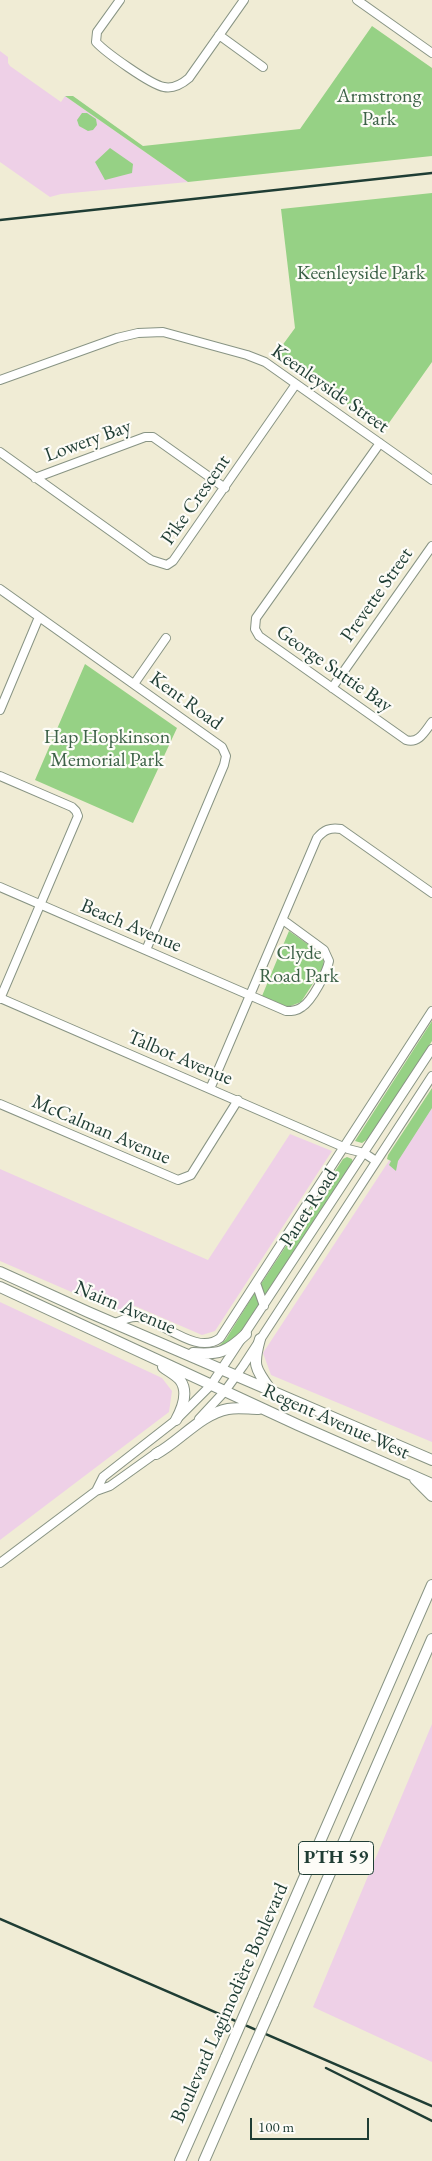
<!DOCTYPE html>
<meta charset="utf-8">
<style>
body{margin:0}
#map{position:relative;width:432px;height:2161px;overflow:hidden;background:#f0ecd5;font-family:"EB Garamond",serif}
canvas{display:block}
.scale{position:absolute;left:250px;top:2118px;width:119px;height:22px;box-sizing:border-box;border:2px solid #1f3d34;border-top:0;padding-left:6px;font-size:15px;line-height:18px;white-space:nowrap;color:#1f3d34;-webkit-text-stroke:4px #fdfcf7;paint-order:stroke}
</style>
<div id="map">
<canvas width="432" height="2161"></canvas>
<div class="scale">100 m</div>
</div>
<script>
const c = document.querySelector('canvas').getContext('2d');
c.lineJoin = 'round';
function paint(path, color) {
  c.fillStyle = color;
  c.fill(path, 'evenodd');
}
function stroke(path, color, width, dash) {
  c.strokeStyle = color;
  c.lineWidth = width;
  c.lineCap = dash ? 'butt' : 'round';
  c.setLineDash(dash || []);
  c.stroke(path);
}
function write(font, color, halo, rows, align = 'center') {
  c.font = font + ' "EB Garamond",serif';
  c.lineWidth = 4.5;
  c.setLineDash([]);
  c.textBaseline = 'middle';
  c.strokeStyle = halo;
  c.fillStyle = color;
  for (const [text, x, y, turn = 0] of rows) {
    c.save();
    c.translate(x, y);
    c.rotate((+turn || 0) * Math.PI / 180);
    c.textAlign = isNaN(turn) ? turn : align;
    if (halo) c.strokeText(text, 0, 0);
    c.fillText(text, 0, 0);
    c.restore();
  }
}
paint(new Path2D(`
 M0,51L8,57V63L10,66L61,102L65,96L188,182L61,194L50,197L0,162Z
 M432,1095V1442L271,1375L263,1353Z
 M290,1134L332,1151L215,1331L202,1335L135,1306L120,1313L0,1261V1169L208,1260Z
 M0,1302L162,1378L172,1391L169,1412L0,1540Z
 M432,1724V2062L313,2007Z`), '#eed0e7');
paint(new Path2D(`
 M372,26L432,68V156L188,182L65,96H73L143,146L300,129Z
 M82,113H87L96,119L97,125L93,130L88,131L79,126L77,120Z
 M110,148L133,164L132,173L105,180L95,162Z
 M432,193V362L384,430L276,354L295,328L281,209Z
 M85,664L177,728L133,823L35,780Z
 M289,931L319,952L324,959L323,968L301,1002L288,1007L262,996Z
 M432,1021V1041L369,1138L362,1143L355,1141Z
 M432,1088V1108L398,1161L396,1171L389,1165L391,1161L387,1159L388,1155Z
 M347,1157L352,1159L353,1162L265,1297L261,1288V1284L343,1159Z
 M254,1294H256L259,1307L241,1336L231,1345L218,1347L226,1339Z`), '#96d185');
const minor = new Path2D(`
 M120,0L97,32L96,42C105,52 151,85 164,87C174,89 182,84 189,78L244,0
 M357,0L432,53
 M219,35L263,67
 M0,380L117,338L138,333L163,332L247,355L265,362L432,480
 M380,443L256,618L255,629L259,636L406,740C419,744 425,731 432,722
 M0,452L151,560L167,565L173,561L296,384
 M35,478L145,437H153L225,488
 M0,589L222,747L226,756L224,765L146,950
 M134,684L166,638
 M332,688L432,546
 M0,710L39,617
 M0,776L72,807L76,811L78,816L0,999
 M0,887L286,1011C292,1011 297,1011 302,1007C312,1001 327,972 329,961L324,950L283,920
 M0,998L348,1149L364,1153L376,1161
 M210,1089L317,838C324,830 330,827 341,829L432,893
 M0,1104L178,1180L191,1175L238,1100
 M256,1283L264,1306
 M115,1323C122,1320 130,1316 138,1317C163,1321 197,1356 220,1338L432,1011
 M199,1419L225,1391L243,1366L432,1076
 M96,1491L103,1477L176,1420L211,1385L432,1049
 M0,1563L96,1491L110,1486L159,1451`);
const major = new Path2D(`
 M0,1272L88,1312L432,1460
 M0,1287L298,1425L432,1484
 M260,1339C253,1365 254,1367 270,1389
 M193,1353C219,1355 227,1352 246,1334
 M163,1367C168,1371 176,1375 180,1380C189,1392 182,1409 176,1420
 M156,1454C180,1441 201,1414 228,1409C238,1407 249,1409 259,1409
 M415,1479L432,1496
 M253,1995L432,1585
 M273,2004L432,1639
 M180,2161L226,2057
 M204,2161L246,2065`);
stroke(minor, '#889484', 10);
stroke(major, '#889484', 12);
stroke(minor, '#fff', 8);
stroke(major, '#fff', 10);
stroke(new Path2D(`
 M0,220L432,173
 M0,1919L432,2106
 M326,2068L432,2121`), '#1f3d34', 2.5);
const majorBridge = new Path2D(`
 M226,2057L253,1995
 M246,2065L273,2004`);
stroke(majorBridge, '#889484', 12, []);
stroke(majorBridge, '#fff', 10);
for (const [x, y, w] of [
 [336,1858,75]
]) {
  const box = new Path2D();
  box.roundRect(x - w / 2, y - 16.5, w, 33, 4);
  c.fillStyle = '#fdfcf7';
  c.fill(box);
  stroke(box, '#1f3d34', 1);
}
write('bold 19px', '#1f3d34', null, [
 ["PTH 59",336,1858]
]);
write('20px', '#3d6248', '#fdfcf7', [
 ["Armstrong",379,97],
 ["Park",379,120],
 ["Keenleyside Park",361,274],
 ["Hap Hopkinson",107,738],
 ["Memorial Park",107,761],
 ["Clyde",299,954],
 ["Road Park",299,977]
]);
write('20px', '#1f3d34', '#fdfcf7', [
 ["Keenleyside Street",330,389,35],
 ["Lowery Bay",88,441,-20],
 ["Pike Crescent",196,500,-55],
 ["Prevette Street",377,595,-55],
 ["George Suttie Bay",334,669,35],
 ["Kent Road",186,701,36],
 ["Beach Avenue",131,926,23],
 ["Talbot Avenue",180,1058,23],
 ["McCalman Avenue",101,1130,23],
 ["Panet Road",309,1208,-57],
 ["Nairn Avenue",125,1308,23],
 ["Regent Avenue West",336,1422,24],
 ["Boulevard Lagimodière Boulevard",230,2003,-66]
]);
</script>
